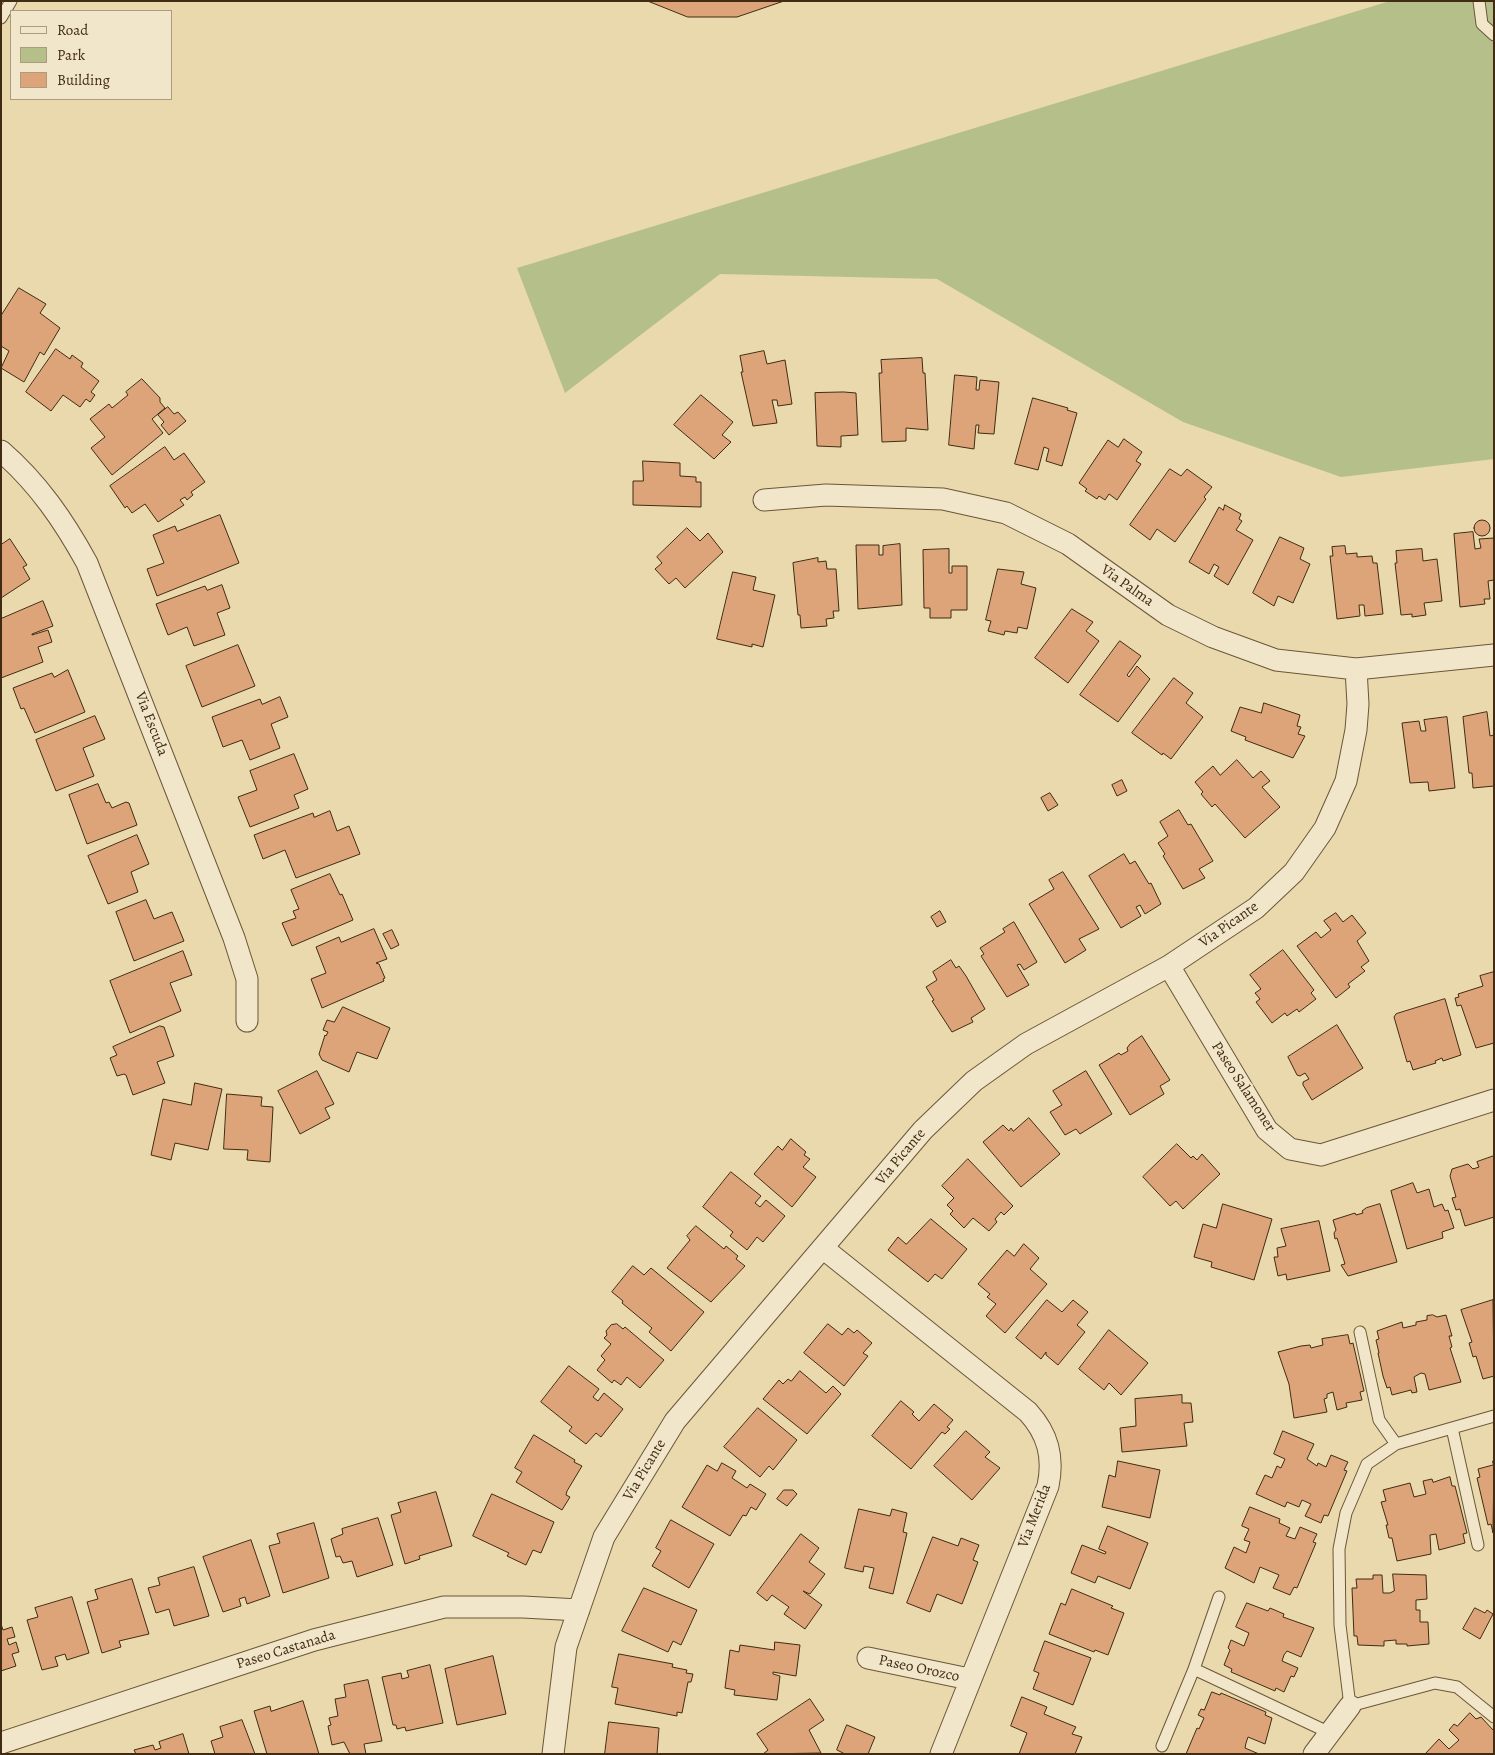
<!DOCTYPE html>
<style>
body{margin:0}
#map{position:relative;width:1495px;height:1755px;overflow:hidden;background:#e9d9ac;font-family:Alegreya,serif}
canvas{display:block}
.frame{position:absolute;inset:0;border:2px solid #412b13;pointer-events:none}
.legend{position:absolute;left:10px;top:10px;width:162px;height:90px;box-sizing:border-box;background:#f1e6c9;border:1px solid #ab9b80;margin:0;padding:6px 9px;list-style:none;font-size:15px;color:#412b13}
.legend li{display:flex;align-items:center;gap:10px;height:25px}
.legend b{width:25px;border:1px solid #ab9b80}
</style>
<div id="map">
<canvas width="1495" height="1755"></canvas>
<div class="frame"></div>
<ul class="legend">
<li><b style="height:6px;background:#f1e6c9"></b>Road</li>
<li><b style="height:14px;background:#b5bf8a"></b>Park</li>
<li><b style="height:14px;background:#dda479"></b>Building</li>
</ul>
</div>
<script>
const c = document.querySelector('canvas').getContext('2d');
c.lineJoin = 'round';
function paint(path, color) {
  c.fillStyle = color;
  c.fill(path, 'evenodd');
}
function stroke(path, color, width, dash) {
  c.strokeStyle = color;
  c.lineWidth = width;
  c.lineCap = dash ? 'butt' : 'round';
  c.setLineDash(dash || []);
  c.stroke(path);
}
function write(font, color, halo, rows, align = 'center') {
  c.font = font + ' Alegreya,serif';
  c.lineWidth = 4.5;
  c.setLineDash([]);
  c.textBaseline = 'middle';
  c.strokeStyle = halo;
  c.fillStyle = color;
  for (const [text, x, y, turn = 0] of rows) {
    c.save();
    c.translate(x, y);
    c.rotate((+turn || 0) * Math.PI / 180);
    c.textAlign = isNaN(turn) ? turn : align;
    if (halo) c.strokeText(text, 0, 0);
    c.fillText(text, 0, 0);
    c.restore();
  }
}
paint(new Path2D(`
 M1390,1H1494V459L1341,477L1183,422L937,279L720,274L565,393L517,268Z`), '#b5bf8a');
const building = new Path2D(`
 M648,1H784L737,17H688Z
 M19,288L46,304L40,313L60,328L44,355L40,352L24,382L1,368L9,351L1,346V316Z
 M56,349L70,359L72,355L83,363L81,367L99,381L91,392L95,395L90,402L86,399L80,407L63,395L51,411L26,392Z
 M764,351L767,364L785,360L792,404L778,406L777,400H772L777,423L753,426L741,372H743L740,356Z
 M922,358L923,373H925L928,430L906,428V441L882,442L879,373H882L881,360Z
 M955,375L977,377L976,390H979L980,380L999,382L994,434L978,433L979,425H976L974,449L949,445Z
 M142,379L160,398V402L165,408L152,419L163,433L112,475L91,448L105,437L90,419L109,404L112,408L128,395L126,392Z
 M844,392L856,393L858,435L841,436V447L817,446L815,393Z
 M701,395L733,422L722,435L731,442L714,459L674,425Z
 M1033,398L1068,408L1067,410L1077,413L1062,466L1046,461L1049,449L1044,447L1038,470L1015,464Z
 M168,407L174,414L178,412L186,421L169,435L161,425L164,422L158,415Z
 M1124,439L1142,452L1136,461L1141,464L1117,500L1109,494L1105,500L1099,496L1097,499L1085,491L1087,489L1079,483L1108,440L1118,447Z
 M165,447L174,460L184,453L205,482L191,492L193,495L187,500L185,497L180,500L184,505L158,522L145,504L132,513L127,506L125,508L110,486Z
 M643,461L680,463V476L696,477V482H701V507L633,505V481H643Z
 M1170,469L1181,476L1187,469L1212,487L1204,497L1206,499L1175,542L1157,529L1150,540L1130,525Z
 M1225,505L1241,514L1239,519L1242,521L1236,530L1253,540L1228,585L1214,576L1219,567L1214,564L1209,574L1189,562L1219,507L1223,510Z
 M220,515L239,563L157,596L147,569L164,563L153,535L175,526L177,531Z
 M1474 528a8 8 0 1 1 16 0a8 8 0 1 1-16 0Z
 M687,528L700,541L708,533L723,552L685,588L676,578L669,584L655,569L662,563L657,557Z
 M1473,532L1475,549L1481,548L1479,539L1494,538V580L1488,581L1490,599H1484L1485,604L1460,607L1454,534Z
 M1280,537L1304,548L1300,559L1310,564L1293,603L1278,596L1274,606L1253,593Z
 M10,539L27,565L23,567L30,579L1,598V545Z
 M900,544L902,605L858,609L856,545H879V555H883V546Z
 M1345,546L1346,554L1357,553V557L1372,556L1373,563H1377L1383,614L1365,616L1364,605H1359L1360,616L1337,619L1330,556H1333L1332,547Z
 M949,549V573H952V566H967V610H951V618H930V608H924L923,550Z
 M1422,549L1423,561L1437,559L1442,601L1424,603L1426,615L1412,617V614L1401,615L1395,563H1397L1396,551Z
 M818,558V562L826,561L827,569H836L839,611H833L834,618L826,619L827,626L801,628L800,615H798L793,563Z
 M998,569L1024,572L1021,584L1036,588L1027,629L1018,627L1017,633L1005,631L1004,635L988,631L991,621L986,620Z
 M733,572L756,577L753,590L775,595L763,647L752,644V647L717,639Z
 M222,585L230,608L217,613L225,635L194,646L187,627L168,635L156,604L205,586L207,590Z
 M43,601L53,626L32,634V635L48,630L52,642L38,647L43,662L1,678V619Z
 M1072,609L1093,622L1086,631L1099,641L1068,683L1035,658Z
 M1120,641L1141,656L1127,675L1129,677L1137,666L1150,679L1118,722L1080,695Z
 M238,645L255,686L202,707L186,666Z
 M68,670L85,712L35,733L24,708L21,709L13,688L52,673L54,677Z
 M1174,678L1193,693L1186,703L1203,717L1171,759L1163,753L1162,755L1132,733Z
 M280,697L288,717L271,724L280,748L250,760L242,740L223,747L212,717L260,699L262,704Z
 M1264,703L1300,715L1297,726L1301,727L1298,734L1305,736L1293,758L1245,740L1246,737L1231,731L1240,707L1261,713Z
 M1487,712L1490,736L1494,735V786L1473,788L1472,773H1469L1463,717Z
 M95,716L105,739L83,748L94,776L56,791L36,740Z
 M1447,717L1455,788L1429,791L1428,782L1410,783L1402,723L1419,721L1421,731H1426L1424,720Z
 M294,754L308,789L294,795L299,808L250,827L238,797L257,790L250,771Z
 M1237,760L1253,778L1261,771L1270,781L1262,787L1280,807L1245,838L1215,804L1212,807L1201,794L1203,792L1195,782L1213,766L1220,775Z
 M1122,780L1127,791L1117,796L1112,785Z
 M98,784L106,803L109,802L112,808L126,802L129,803L137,825L87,844L69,795Z
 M1050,793L1058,805L1048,811L1041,798Z
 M1179,810L1188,825L1191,824L1213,861L1199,869L1205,878L1183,889L1163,856L1165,854L1158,843L1168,836L1160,822Z
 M330,811L337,831L349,826L360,854L296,878L285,850L263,859L254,835L313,813L314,817Z
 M137,835L149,864L131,872L138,892L108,904L88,856Z
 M1124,854L1130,864L1135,861L1149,884L1151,883L1161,904L1145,914L1140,905L1136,907L1141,916L1121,928L1089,876Z
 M1063,872L1099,929L1079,939L1086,950L1065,963L1029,904L1054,889L1049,880Z
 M330,874L340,895L342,894L353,920L292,946L282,923L296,918L293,911L299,909L291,890Z
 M146,900L154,919L172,912L184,941L134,961L116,912Z
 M940,911L946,922L937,927L931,917Z
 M1336,913L1343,922L1352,915L1366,933L1357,941L1369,961L1361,967L1365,971L1348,984L1350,987L1336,998L1297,946L1316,932L1321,938L1331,930L1324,921Z
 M1014,922L1037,962L1024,970L1020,964L1017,965L1029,985L1007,997L981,956L984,954L980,948L1005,932L1003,929Z
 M374,929L387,959L376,963L379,964L385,978L383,979L384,981L322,1008L311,979L326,973L316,947L339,937L341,942Z
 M392,930L399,945L391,949L383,934Z
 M1283,950L1314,990L1311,993L1316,999L1299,1012L1297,1009L1287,1016L1285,1013L1272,1023L1256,1002L1260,999L1255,993L1261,989L1250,975Z
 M183,951L192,975L170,983L181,1011L130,1033L110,981Z
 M951,960L956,968L959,966L966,976L985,1009L971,1018L973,1022L952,1032L932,1001L934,1000L926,987L937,980L933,972Z
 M1494,972V1043L1476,1048L1461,1005L1457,1006L1455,998L1459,997L1458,994L1483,986L1480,976Z
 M1445,999L1461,1055L1443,1061L1442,1058L1435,1061L1436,1063L1413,1070L1410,1061L1407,1062L1394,1017L1396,1014Z
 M343,1007L390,1028L377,1059L357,1052L349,1072L322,1060L319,1054L325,1035L326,1036L328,1032L323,1030L327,1020L334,1022Z
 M1337,1025L1363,1068L1312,1100L1303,1085V1082L1309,1079L1305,1073L1300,1076L1297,1075L1288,1057Z
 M160,1026L164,1027L174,1056L157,1062L165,1083L133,1095L126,1075L124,1074L117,1076L110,1058L117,1055L113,1047Z
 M1142,1036L1170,1080L1160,1086L1164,1094L1130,1115L1099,1065L1119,1053L1121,1055L1128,1051L1127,1048L1130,1044Z
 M317,1071L334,1104L325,1108L330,1118L300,1134L278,1091Z
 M1086,1071L1112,1114L1080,1134L1076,1129L1065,1135L1050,1112L1062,1105L1053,1091Z
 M195,1083L222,1089L208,1150L175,1143L171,1160L151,1155L163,1099L191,1105Z
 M227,1094L262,1097L261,1106L273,1107L270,1162L247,1160L248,1150L224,1149Z
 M1029,1118L1060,1154L1021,1187L983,1142L1003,1125L1009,1131L1011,1128L1013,1131Z
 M791,1139L806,1152L804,1155L810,1159L803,1167L816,1177L792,1207L754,1174L778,1146L782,1150Z
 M1177,1144L1191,1158L1193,1156L1197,1160L1202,1154L1220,1174L1183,1209L1176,1201L1170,1206L1143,1177Z
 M1494,1156V1217L1465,1226L1460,1209L1456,1210L1452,1198L1456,1197L1450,1176L1452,1169L1468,1164L1473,1169L1479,1167L1477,1162Z
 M968,1159L1013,1206L1004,1215L1001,1212L995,1219L997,1222L989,1231L973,1218L964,1228L950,1214L953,1211L947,1205L954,1198L942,1186Z
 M731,1172L761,1196L755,1203L760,1207L766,1200L785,1216L763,1242L757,1237L747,1250L730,1236L733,1232L703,1207Z
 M1413,1183L1417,1193L1429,1189L1434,1207L1442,1204L1445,1211L1448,1210L1454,1228L1442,1232L1443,1238L1407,1249L1391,1191Z
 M1223,1204L1272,1219L1254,1280L1211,1267L1212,1262L1194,1257L1203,1224L1216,1228Z
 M1380,1204L1397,1262L1348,1276L1341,1265L1345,1264L1337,1238L1335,1239L1334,1233L1336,1230L1333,1220L1355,1213L1356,1215L1363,1213L1362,1211L1366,1208Z
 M931,1219L967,1249L942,1279L935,1274L928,1282L888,1250L898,1237L906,1244Z
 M1319,1221L1330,1271L1287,1280L1286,1274L1278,1276L1274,1257H1278L1277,1248L1286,1246L1281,1229Z
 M696,1226L724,1249L726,1246L738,1256L736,1259L745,1266L711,1302L667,1268L690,1240L687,1236Z
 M1024,1244L1039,1258L1030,1269L1047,1284L1005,1333L986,1316L996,1304L987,1297L990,1294L978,1284L1007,1250L1014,1256Z
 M633,1266L644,1275L651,1268L704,1312L671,1351L649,1332L652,1328L622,1303L623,1301L612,1292Z
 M1047,1300L1062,1312L1073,1300L1088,1312L1077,1325L1085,1332L1058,1365L1046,1355V1352L1041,1359L1016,1338Z
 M1493,1300L1494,1376L1483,1379L1476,1356L1473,1357L1469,1343L1472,1342L1461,1310Z
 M1433,1315L1437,1317L1446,1315L1452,1336H1449L1452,1347L1450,1348L1461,1382L1429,1390L1425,1374L1421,1373L1414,1377L1417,1392L1412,1393L1411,1390L1392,1395L1390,1387L1387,1388L1383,1376L1378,1353H1379L1376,1340L1379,1339L1377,1331L1402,1322L1403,1328L1416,1325V1322L1427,1320V1316Z
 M617,1324L623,1329L625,1327L664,1360L640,1388L627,1377L621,1385L614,1380L612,1383L597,1370L605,1360L601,1356L611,1344L604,1338L607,1335L606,1331L611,1325Z
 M828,1324L842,1335L848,1328L854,1333L857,1330L872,1343L863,1353L868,1356L844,1386L804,1353Z
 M1109,1330L1148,1363L1121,1395L1109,1383L1104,1390L1079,1369Z
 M1348,1335L1350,1344L1353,1343L1364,1391L1360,1392L1362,1400L1346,1403L1347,1407L1337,1410L1333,1392L1327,1394V1398L1324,1399L1327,1412L1294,1418L1289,1384L1278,1352L1301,1346L1310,1345L1311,1348L1323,1345L1322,1339Z
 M569,1366L599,1389L593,1397L598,1401L604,1393L623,1409L601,1437L596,1433L586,1444L569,1431L572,1427L541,1402Z
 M800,1371L826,1393L833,1386L841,1394L807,1434L763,1399L779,1380L783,1384L788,1379L791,1381Z
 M1182,1395V1403H1191L1193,1422L1184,1423L1187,1446L1122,1452L1120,1428L1136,1426L1135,1399Z
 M901,1401L914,1412L912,1414L919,1421L934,1404L953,1420L947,1427L950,1429L945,1434L942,1432L911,1469L872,1436Z
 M758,1408L797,1440L773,1470L769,1466L760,1477L724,1447Z
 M966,1431L990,1452L985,1457L1000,1468L972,1500L934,1466Z
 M1283,1431L1314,1444L1307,1459L1317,1466L1318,1463L1326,1467L1331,1455L1348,1462L1344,1470L1347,1471L1328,1516L1324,1515L1321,1523L1305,1516L1311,1504L1302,1500L1299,1507L1287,1502L1285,1507L1256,1494L1265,1475L1272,1478L1277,1466L1281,1468L1285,1459L1274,1454Z
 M534,1435L575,1460L574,1462L582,1466L567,1491L566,1495L570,1497L562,1510L516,1482L522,1472L515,1468Z
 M1118,1461L1160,1470L1150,1518L1102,1507L1109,1475L1115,1477Z
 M1493,1461H1494L1493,1533L1491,1524L1488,1525L1477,1478L1480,1477L1478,1469L1493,1465Z
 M722,1463L736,1471L732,1478L747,1488L750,1484L766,1494L756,1510L751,1507L746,1516L743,1515L730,1536L682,1507L707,1465L717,1471Z
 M1450,1477L1452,1486H1455L1467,1533L1463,1534L1465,1543L1439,1550L1436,1534L1430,1535L1431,1554L1397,1561L1392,1538H1389L1386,1525H1388L1381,1502L1386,1501L1383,1490L1410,1483L1414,1497L1426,1494L1423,1481L1432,1479L1433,1482Z
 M784,1490H793L797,1494L787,1506L777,1499Z
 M436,1492L452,1546L419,1556L420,1559L405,1564L391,1515L401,1512L398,1503Z
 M492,1494L554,1522L541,1553L533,1550L526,1565L507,1556L509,1553L473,1536Z
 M1250,1507L1280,1519L1279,1523L1290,1528L1286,1536L1295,1539L1300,1527L1317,1534L1313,1542L1316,1543L1297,1588L1294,1587L1290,1595L1273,1588L1279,1575L1260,1567L1254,1583L1225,1568L1234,1547L1246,1553L1250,1542L1244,1540L1249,1529L1242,1526Z
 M859,1509L890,1516L892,1509L907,1513L903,1532L907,1533L893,1594L869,1588L874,1568L864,1566L863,1572L845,1568Z
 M378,1518L393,1565L357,1577L352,1561L343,1563L340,1556L336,1557L331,1539L343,1534L342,1529Z
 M671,1520L714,1544L689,1588L652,1566L661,1551L656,1548Z
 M314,1523L329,1578L283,1593L269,1546L280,1543L277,1534Z
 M1108,1526L1148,1543L1130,1589L1098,1576L1095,1583L1071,1573L1082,1545L1105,1554L1106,1552L1099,1549Z
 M801,1534L819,1548L809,1562L825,1574L810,1594L803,1591L822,1605L805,1629L784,1614L789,1607L772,1595L767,1601L757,1593Z
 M933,1537L958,1546L961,1538L979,1545L973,1560L978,1562L962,1604L937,1594L930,1612L907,1603Z
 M251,1540L270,1596L247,1604L245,1597L239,1599L241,1606L223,1612L203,1557Z
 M194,1567L209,1616L174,1626L169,1609L156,1613L148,1588L160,1585L158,1578Z
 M1393,1574L1426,1575L1427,1599L1416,1600V1610H1420V1622H1428L1429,1644L1407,1646V1644H1396V1640L1384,1641V1646L1358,1645L1357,1636H1354L1352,1588H1357L1356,1579H1373V1575H1382L1383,1593H1390L1394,1591Z
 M132,1579L149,1634L119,1641L121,1647L102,1653L87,1602L98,1599L95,1590Z
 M644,1588L697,1610L681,1645L673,1641L668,1652L622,1631Z
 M1072,1589L1113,1606L1111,1608L1124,1613L1108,1655L1095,1650L1094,1652L1049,1634L1061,1603L1065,1605Z
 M72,1597L89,1653L67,1660L65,1654L55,1657L58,1666L42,1670L27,1620L38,1617L35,1608Z
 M1247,1603L1268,1611L1270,1608L1284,1614L1283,1617L1314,1628L1301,1657L1287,1651L1284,1655L1282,1661L1298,1668L1294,1677L1291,1676L1284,1692L1276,1688L1275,1691L1231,1672L1232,1669L1224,1665L1230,1650L1228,1648L1231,1640L1244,1646L1249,1633L1236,1627Z
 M1475,1608L1485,1613L1487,1610L1493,1614L1480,1639L1463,1629Z
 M1,1624L3,1630L12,1627L15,1637L7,1639L9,1645L16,1642L19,1652L12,1654L16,1666L1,1671Z
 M1045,1641L1091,1658L1073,1705L1033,1689L1039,1673L1034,1671Z
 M775,1642L800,1645L796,1676L773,1672V1674L780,1676L777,1700L734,1695L735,1690L725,1688L730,1650L739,1652L740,1645L774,1650Z
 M619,1654L673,1664L672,1667L687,1670L686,1673L693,1674L691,1682H688L682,1713L677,1712V1716L615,1704L618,1688L612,1687Z
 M493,1656L506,1714L457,1725L445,1669Z
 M430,1665L443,1723L406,1731L405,1727L397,1729L396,1725H393L382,1677L401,1673L402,1679L409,1677L407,1671Z
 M368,1680L382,1741L364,1744L366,1754H350L344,1742L332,1745L328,1726L331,1725L329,1718L338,1716L335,1699L346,1697L344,1685Z
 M1212,1692L1220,1695L1221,1693L1266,1712L1265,1715L1272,1718L1265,1744L1248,1737L1246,1743L1245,1748L1259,1754H1186L1197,1728L1199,1729L1204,1718L1198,1715L1201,1709L1204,1710Z
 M1022,1697L1047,1707L1044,1714L1076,1727L1072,1734L1082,1737L1075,1754H1019L1027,1733L1011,1726Z
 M810,1699L824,1720L809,1730L821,1753L763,1754L768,1750L757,1734Z
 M303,1701L319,1754H267L254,1711L270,1706L271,1711Z
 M1470,1713L1476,1719L1481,1717L1494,1731V1754H1425L1439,1739L1449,1749L1459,1740L1449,1730L1454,1724L1457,1726Z
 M242,1720L255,1754H215L211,1741L223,1737L220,1727Z
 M609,1722L659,1728L657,1754H605Z
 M847,1725L875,1737L868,1754H845L837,1750Z
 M183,1734L189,1754H136L134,1750L153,1745L155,1750L161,1748L159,1742Z`);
paint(building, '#dda479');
stroke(building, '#412b13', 1);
const service = new Path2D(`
 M1479,1L1482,24L1494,35
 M1,18L11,1
 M1360,1332L1379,1420L1396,1444
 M1494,1416L1396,1444L1367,1464L1346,1513L1339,1549L1340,1625L1350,1706L1435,1683L1457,1687L1494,1717
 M1452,1428L1478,1545
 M1219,1597L1194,1669L1330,1733
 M1162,1746L1194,1669`);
const minor = new Path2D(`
 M1,451C38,483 64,521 87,563L234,938L247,979V1021
 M764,500L826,495L943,499L1006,513L1068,544L1168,615L1213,637L1276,660L1356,669L1494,655
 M1169,966L1267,1130L1290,1149L1321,1155L1494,1100
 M824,1249L1028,1412C1048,1434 1054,1457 1048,1486L941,1754
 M868,1658L969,1679
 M1,1743L314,1640L444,1607H523L579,1610
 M553,1754L566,1647L604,1537L675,1421L923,1130L974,1081L1026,1044L1169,966L1256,908L1294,872L1325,828L1346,781L1356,730L1358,704L1356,669
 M1314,1754L1350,1706`);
stroke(service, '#6b5639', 13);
stroke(minor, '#6b5639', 23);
stroke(service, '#f1e6c9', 11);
stroke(minor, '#f1e6c9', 21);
write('15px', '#412b13', '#f1e6c9', [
 ["Via Palma",1127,586,35],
 ["Via Escuda",151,724,69],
 ["Via Picante",1229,925,-35],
 ["Paseo Salamoner",1243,1087,57],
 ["Via Picante",901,1157,-50],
 ["Via Picante",645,1470,-59],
 ["Via Merida",1035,1516,-69],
 ["Paseo Castanada",286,1650,-17],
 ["Paseo Orozco",919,1669,12]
]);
</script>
